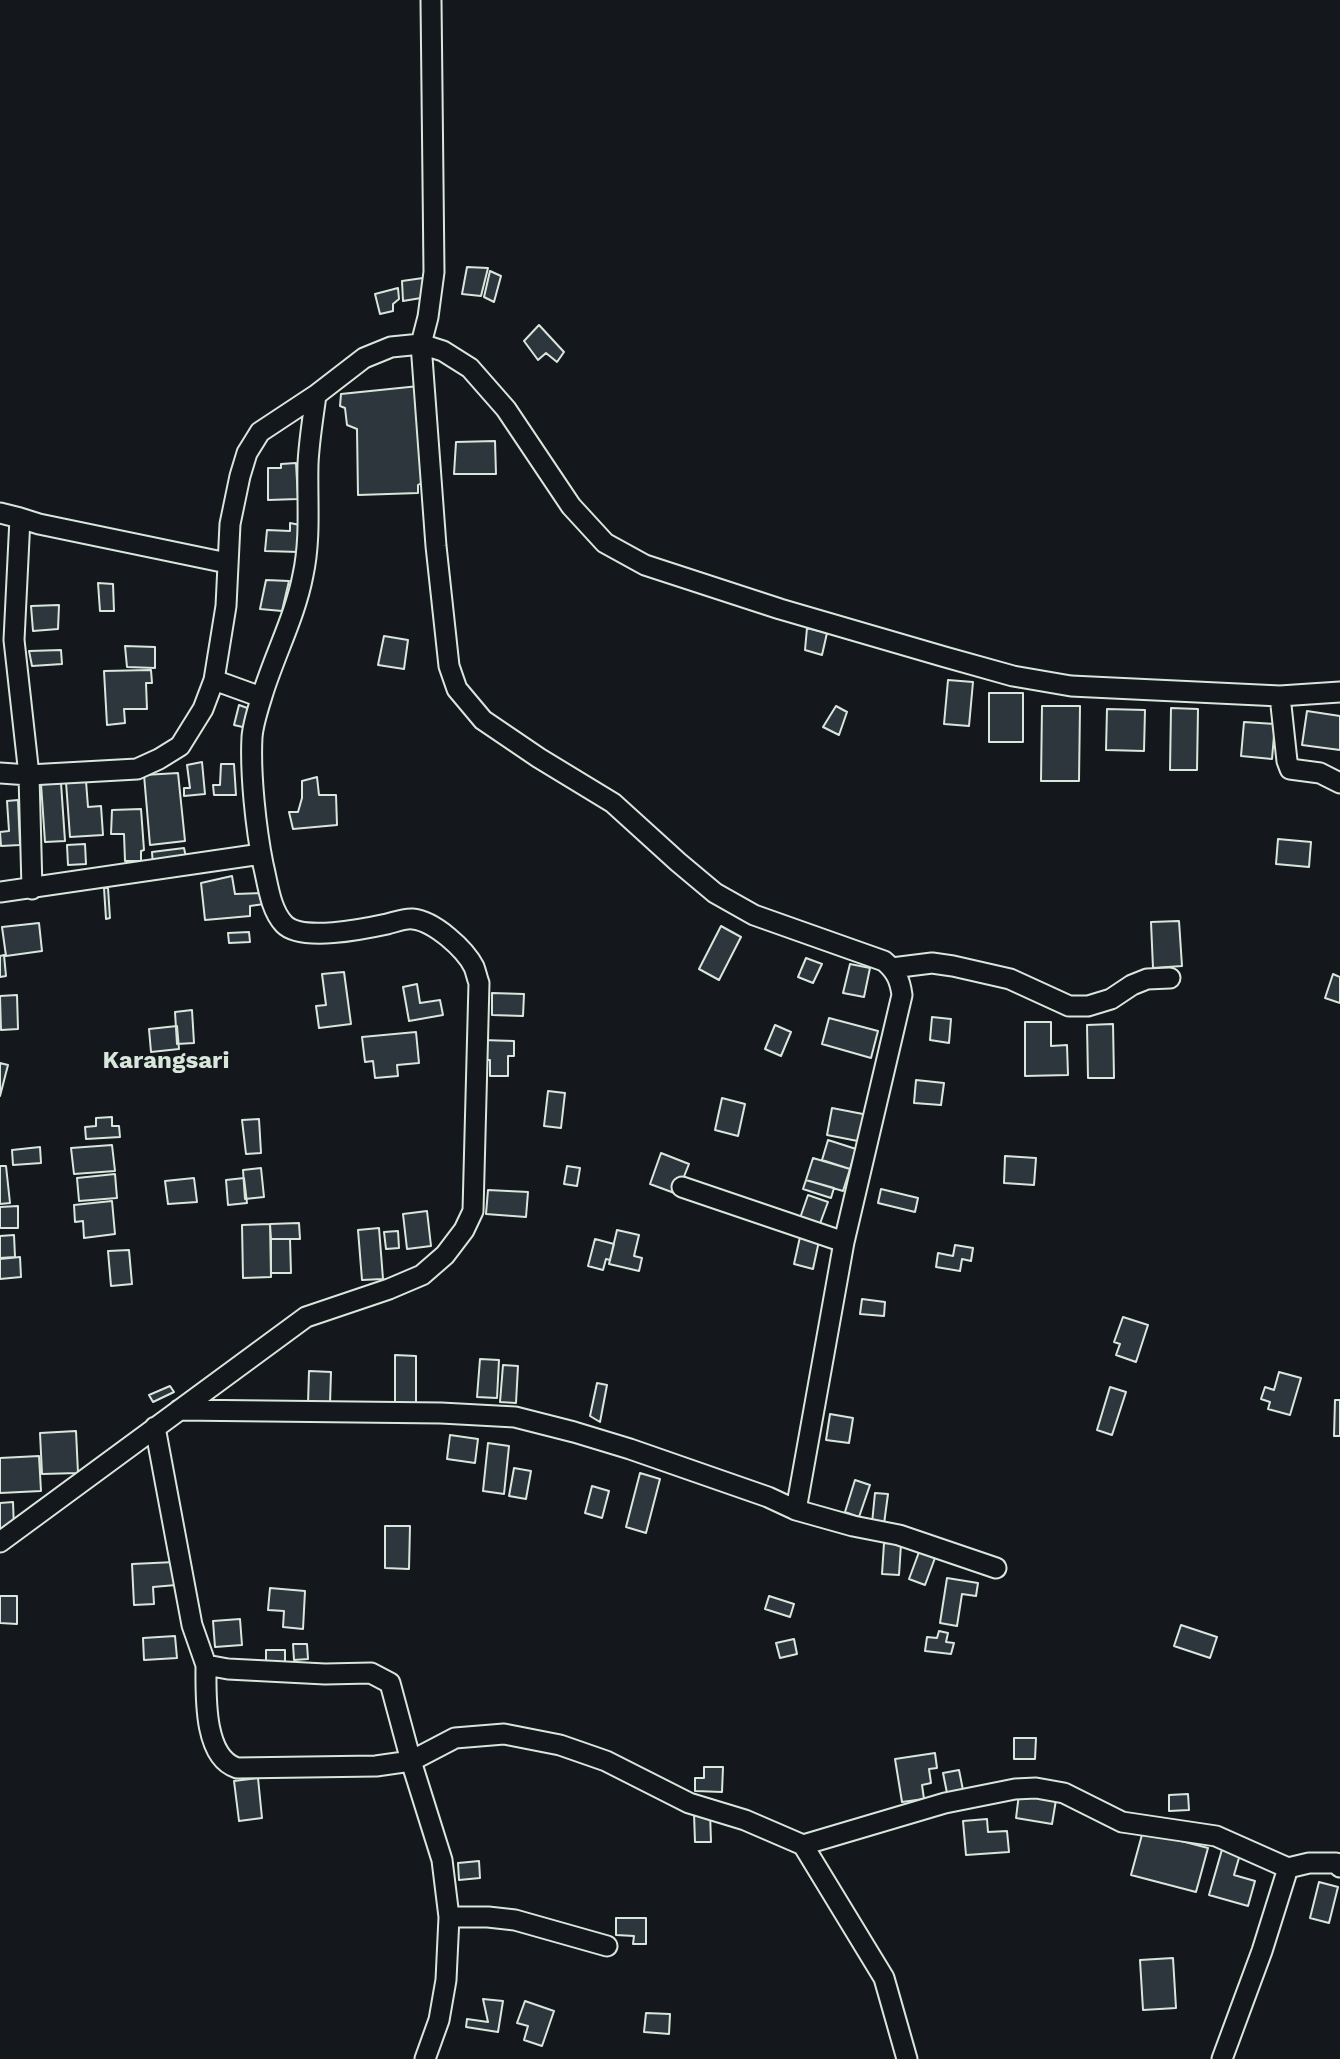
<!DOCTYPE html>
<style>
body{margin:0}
canvas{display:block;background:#14181c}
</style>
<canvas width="1340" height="2059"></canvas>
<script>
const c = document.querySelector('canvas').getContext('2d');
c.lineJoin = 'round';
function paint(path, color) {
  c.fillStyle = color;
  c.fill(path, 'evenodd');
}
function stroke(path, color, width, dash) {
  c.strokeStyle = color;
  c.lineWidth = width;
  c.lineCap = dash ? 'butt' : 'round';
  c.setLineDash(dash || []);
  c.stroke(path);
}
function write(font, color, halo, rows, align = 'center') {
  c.font = font + ' "Work Sans",sans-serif';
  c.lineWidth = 5;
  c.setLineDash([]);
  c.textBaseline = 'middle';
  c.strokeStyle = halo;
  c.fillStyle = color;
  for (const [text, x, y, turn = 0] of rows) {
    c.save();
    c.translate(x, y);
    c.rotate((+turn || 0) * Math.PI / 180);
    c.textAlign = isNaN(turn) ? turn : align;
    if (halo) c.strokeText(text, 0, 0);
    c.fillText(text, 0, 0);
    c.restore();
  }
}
const building = new Path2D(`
 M467,267L488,268L481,296L462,294Z
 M490,271L501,276L494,302L484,297Z
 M430,277L427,297L403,301L402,281Z
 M398,288L399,299L393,304V311L380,314L375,294Z
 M539,325L564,352L557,362L546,353L538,360L524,341Z
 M419,386L427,480L418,485V493L358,495L357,429L347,425L345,408L340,406L341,394Z
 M495,441L496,474H454L456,442Z
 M296,463L298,499L268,500V468H281V464Z
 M290,523L300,525L299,552L265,551L267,530L290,531Z
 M266,580L289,581L282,611L260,609Z
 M98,583L113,584L114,611H100Z
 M59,605L58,629L33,631L31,606Z
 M807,628L827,633L822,655L805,650Z
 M384,636L408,640L404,669L378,665Z
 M125,646L155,647V668L127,667Z
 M61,650L62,664L32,666L29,651Z
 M151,670L152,683H146L147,709H124L125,723L107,725L104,671Z
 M948,680L973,682L969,726L944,724Z
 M989,693H1023V742H989Z
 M239,705L253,710L251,729L234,725Z
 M836,706L847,712L839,735L823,727Z
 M1042,706H1080L1079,781H1041Z
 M1171,708L1198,709L1197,770H1170Z
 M1107,709L1145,710L1144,751L1106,750Z
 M1307,711L1340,716V750L1302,745Z
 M1244,722L1275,724L1272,759L1241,756Z
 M202,762L205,794L184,796V788H190L187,765Z
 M221,764H234L236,795H214L213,785H220Z
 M178,773L185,841L150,845L144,775Z
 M317,777L319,795H336L337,825L293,829L289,812H298L302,798V781Z
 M86,781L88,807L101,806L103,835L70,837L66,782Z
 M61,783L65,841L45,842L41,784Z
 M18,800L20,845L1,846L0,832L9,831L7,801Z
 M141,809L144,850L141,851V861H125L124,834H111L112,810Z
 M1278,839L1311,842L1309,867L1276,864Z
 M85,844L86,864L68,865L67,845Z
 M184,848L187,862L153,866L152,852Z
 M232,876L235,894L263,893L264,904L250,906V916L205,920L201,883Z
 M104,888H108L110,918L106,919Z
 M1179,921L1182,966L1153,968L1151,922Z
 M39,923L42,951L6,956L2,927Z
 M721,926L741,937L719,980L699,969Z
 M249,932L250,942L229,943L228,933Z
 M4,955L6,976L0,977V956Z
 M806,958L822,964L813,983L798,977Z
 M850,964L870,968L864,997L843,993Z
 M344,972L351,1024L319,1028L316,1006L326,1005L322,974Z
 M1333,974L1340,977V1003L1325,998Z
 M417,984L420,1003L440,1000L443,1015L409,1021L403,987Z
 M492,993L524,994L523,1016L492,1015Z
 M17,995L18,1029L1,1030L0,996Z
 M192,1010L194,1043L177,1044L175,1012Z
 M932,1017L951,1019L949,1043L930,1040Z
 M829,1018L878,1031L871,1058L822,1044Z
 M1025,1022H1051V1046L1067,1045L1068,1075L1025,1076Z
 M1113,1024L1114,1078H1088L1087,1025Z
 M775,1025L791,1032L781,1056L765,1049Z
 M177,1026L179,1049L151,1052L149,1029Z
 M416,1032L419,1063L397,1065L398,1076L375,1078L373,1061L365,1062L362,1037Z
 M482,1040L514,1041V1056H508V1076H490V1060H482Z
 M0,1063L8,1065L0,1096Z
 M916,1080L944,1083L941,1105L914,1103Z
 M548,1091L565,1093L561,1128L544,1126Z
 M722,1098L745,1104L738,1136L715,1130Z
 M832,1108L868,1115L863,1142L827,1135Z
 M112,1117V1126H119L120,1137L86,1139L85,1127L96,1126V1118Z
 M259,1119L261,1153L246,1154L242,1120Z
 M828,1140L856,1149L850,1169L822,1160Z
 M112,1145L115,1171L74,1174L71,1148Z
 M40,1147L41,1163L13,1165L12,1150Z
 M661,1153L689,1164L677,1194L650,1184Z
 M1005,1156L1036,1158L1034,1185L1004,1183Z
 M813,1158L850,1169L843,1191L806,1180Z
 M0,1166H6L10,1203L0,1204Z
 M567,1166L580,1168L577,1186L564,1184Z
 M261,1168L264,1197L245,1199L243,1170Z
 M115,1174L117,1198L79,1201L77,1178Z
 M194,1178L197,1202L168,1204L165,1181Z
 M244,1178L247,1203L228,1205L226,1180Z
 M806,1180L834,1188L831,1198L803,1189Z
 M881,1189L918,1198L915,1212L878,1203Z
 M488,1190L528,1192L526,1217L486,1214Z
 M808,1195L828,1202L818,1229L799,1221Z
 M112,1201L115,1234L84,1238L83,1221L75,1222L74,1205Z
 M18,1206V1228H0V1207Z
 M427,1211L431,1246L407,1249L403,1214Z
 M299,1223L300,1239H271L270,1224Z
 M270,1224L271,1277L243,1278L242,1225Z
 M379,1228L383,1279L362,1280L358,1230Z
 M617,1230L639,1235L634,1256L642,1258L639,1271L609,1264Z
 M398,1231L399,1248L386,1249L384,1232Z
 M14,1235L15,1257L0,1258V1236Z
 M800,1237L819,1241L813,1269L794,1264Z
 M271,1239H290L291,1273H271Z
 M595,1239L614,1244L610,1260L606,1259L603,1270L588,1266Z
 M955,1245L973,1248L971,1261L962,1259L960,1271L936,1267L938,1253L953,1256Z
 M129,1250L132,1284L111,1286L108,1251Z
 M20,1257L21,1277L0,1279V1259Z
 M862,1299L885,1302L884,1316L860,1314Z
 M1123,1317L1148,1325L1136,1362L1116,1355L1120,1344L1114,1342Z
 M395,1355L416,1356V1403H395Z
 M480,1359L499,1360L497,1398L477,1397Z
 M503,1365L518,1366L516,1403L500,1402Z
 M309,1371L331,1372L330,1404H308Z
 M1279,1372L1301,1378L1290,1415L1268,1409L1270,1402L1261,1399L1265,1387L1274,1390Z
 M597,1383L607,1385L600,1422L590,1416Z
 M170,1386L174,1392L153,1402L149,1395Z
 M1110,1387L1126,1392L1112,1435L1097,1430Z
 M1335,1400H1340V1436H1334Z
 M830,1414L853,1418L849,1443L826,1440Z
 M76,1431L78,1473L42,1474L40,1433Z
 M450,1435L478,1439L475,1463L447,1459Z
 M488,1443L509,1446L504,1494L483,1491Z
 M39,1456L41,1491L0,1493V1458Z
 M514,1468L531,1471L526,1499L509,1496Z
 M640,1473L660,1479L646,1533L626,1527Z
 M855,1480L870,1485L859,1517L845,1512Z
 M592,1486L609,1491L602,1518L585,1513Z
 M875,1493L888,1494L884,1524L872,1523Z
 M13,1502L14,1529L0,1530V1503Z
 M385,1526H410L409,1569L385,1568Z
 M884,1543L901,1544L899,1575L882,1574Z
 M919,1552L935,1558L925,1585L909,1579Z
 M175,1562L176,1585L153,1587L154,1604L134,1605L132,1564Z
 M947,1578L978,1583L976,1596L962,1594L957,1626L940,1623Z
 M270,1588L305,1591L303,1629L283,1627L284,1611L268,1610Z
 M0,1596H17V1624L0,1623Z
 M769,1596L794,1604L790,1617L765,1609Z
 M240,1619L242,1645L215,1647L213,1621Z
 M1181,1625L1217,1637L1210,1658L1174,1646Z
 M939,1631L948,1633L946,1642L954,1643L951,1654L925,1651L927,1637L937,1638Z
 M175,1636L177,1658L144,1660L143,1638Z
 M794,1639L797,1654L780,1658L776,1643Z
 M293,1644H307L308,1659L294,1660Z
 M266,1650H285V1666H266Z
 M1014,1738H1036L1035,1759H1014Z
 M935,1753L937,1768L929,1769L931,1783L922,1785L924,1799L902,1802L895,1759Z
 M704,1767H723L722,1792L695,1791V1778H704Z
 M959,1770L963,1790L947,1793L943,1773Z
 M258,1778L262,1818L239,1821L234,1781Z
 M1019,1794L1056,1800L1052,1824L1016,1818Z
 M1188,1794L1189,1810L1169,1811V1795Z
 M710,1812L711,1842H695L694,1813Z
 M987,1819L988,1832L1007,1831L1009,1852L966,1855L963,1821Z
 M1143,1831L1208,1848L1196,1892L1131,1875Z
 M1223,1846L1241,1851L1234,1875L1255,1881L1248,1906L1209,1895Z
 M479,1861L480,1878L459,1880L458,1863Z
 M1319,1882L1338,1887L1329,1923L1310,1918Z
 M616,1918H646V1944H633L634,1936L616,1935Z
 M1173,1958L1176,2008L1143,2010L1140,1960Z
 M483,1999L503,2001L498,2032L466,2027L467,2019L488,2022Z
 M525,2001L554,2011L542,2046L524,2040L528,2026L517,2023Z
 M646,2013L670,2014L669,2034L644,2032Z`);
paint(building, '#2c363c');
stroke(building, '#d8e6dc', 2);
const minor = new Path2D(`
 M431,0L434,272L428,317L421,344L443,351L470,368L506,409L571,506L605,543L645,565L780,609L945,657L1013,676L1071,686L1280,696L1340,692
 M0,513L20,518L14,640L29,775L32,889
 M20,518L39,524L227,563
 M214,680L261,697
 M1280,696L1287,761L1290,769L1320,773L1340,783
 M0,773L29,775L137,769L159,759L180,746L203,709L214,680L226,606L230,524L240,476L247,453L260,432L316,395L364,358L391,347L421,344L436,546L449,666L457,689L483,720L539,758L613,803L678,862L715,893L754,915L884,961C896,971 900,980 902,995L844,1242L796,1510L768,1497L630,1449L574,1432L515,1417L441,1413L179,1410
 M0,892L261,854
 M892,968L932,963L953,966L1010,979L1069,1006H1088L1111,999L1132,985L1147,979L1170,978
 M682,1187L844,1242
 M155,1427L192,1625L206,1665L228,1669L325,1674L371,1673L390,1683L411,1761L442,1860L449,1917L446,1980L439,2020L425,2059
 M796,1510L853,1526L899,1535L996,1568
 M0,1542L306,1317L389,1289L422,1275L445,1255L464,1230L473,1211L479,983C477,978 476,972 474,967C465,949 434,921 413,919C405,918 395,922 387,924C364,929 301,942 284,924C270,909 268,884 263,864C256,829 250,774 252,737C253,724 258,709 262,696C274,656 295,617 303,575C311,538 307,501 308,464C309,441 313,418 316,395
 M206,1665C206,1694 203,1757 237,1768L376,1766L411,1761L455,1738L504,1734L560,1745L606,1761L689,1803L745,1820L803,1845L945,1803L1015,1789L1036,1788L1064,1793L1122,1822L1216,1836L1288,1868L1309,1863H1336L1340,1867
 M803,1845L884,1978L907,2059
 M449,1917H488L515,1920L607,1946
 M1222,2059L1262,1951L1288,1868`);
stroke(minor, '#d8e6dc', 23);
stroke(minor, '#14181c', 19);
write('bold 24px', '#d8e6dc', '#14181c', [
 ["Karangsari",166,1061]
]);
</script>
